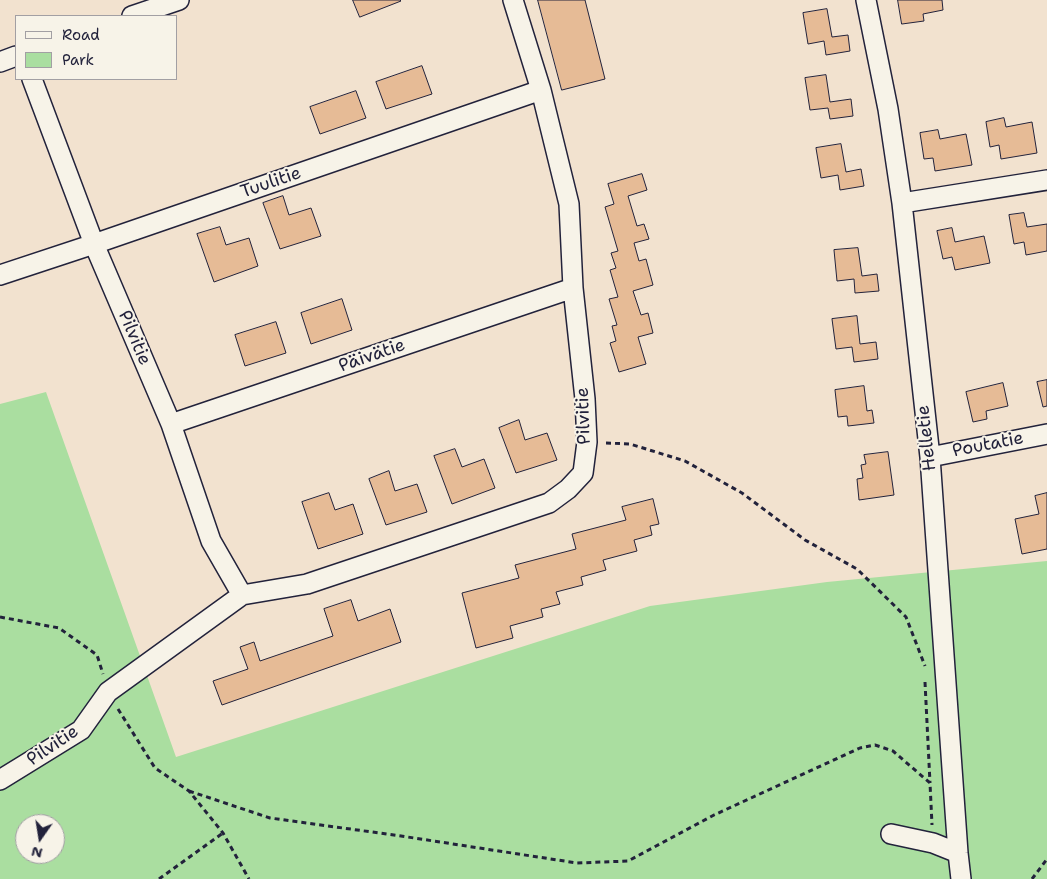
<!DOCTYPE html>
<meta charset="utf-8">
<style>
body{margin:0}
#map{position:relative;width:1047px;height:879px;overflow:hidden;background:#f2e2cf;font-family:"Shantell Sans",sans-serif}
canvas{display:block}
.legend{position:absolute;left:15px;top:15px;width:162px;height:65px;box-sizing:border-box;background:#f7f3e8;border:1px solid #a29fa3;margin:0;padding:6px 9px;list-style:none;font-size:15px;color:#22223b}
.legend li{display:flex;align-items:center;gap:10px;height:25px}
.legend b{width:25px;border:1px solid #a29fa3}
.north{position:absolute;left:15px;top:814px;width:50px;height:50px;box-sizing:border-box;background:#f7f3e8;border:1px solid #a29fa3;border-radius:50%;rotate:193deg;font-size:14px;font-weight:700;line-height:20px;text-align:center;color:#22223b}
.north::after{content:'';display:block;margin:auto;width:18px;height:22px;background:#22223b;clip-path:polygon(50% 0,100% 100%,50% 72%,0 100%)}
</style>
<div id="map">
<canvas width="1047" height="879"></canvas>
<ul class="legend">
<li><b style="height:6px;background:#f7f3e8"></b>Road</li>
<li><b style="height:14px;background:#aadea0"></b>Park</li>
</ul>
<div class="north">N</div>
</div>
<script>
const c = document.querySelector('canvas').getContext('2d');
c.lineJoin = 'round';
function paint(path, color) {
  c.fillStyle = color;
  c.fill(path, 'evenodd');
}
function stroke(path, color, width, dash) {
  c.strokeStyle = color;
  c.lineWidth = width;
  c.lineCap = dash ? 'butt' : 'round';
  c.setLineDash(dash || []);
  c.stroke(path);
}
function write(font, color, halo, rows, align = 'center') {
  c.font = font + ' "Shantell Sans",sans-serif';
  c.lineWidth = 4;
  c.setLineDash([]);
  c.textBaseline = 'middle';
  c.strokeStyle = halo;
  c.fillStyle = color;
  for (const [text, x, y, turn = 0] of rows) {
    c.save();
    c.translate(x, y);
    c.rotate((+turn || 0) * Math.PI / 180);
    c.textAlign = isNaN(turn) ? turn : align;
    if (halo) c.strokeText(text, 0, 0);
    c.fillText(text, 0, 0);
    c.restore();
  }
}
paint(new Path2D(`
 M46,392L176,757L650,606L827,582L1047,561V879H0V404ZM25,824H55V854H25Z`), '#aadea0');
const building = new Path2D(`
 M353,0H400L401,1L360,17Z
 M538,0H585L605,79L562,90Z
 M898,0H942L943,10L923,14L924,21L902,24Z
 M827,9L832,37L848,35L850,51L826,55L824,41L808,44L803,13Z
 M422,66L432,94L386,109L376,82Z
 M826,75L830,102L851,99L853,116L830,119L828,108L810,110L805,78Z
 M356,91L366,118L320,134L310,107Z
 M1004,118L1006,127L1032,122L1037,153L1001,159L999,145L990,147L986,122Z
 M938,130L940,139L966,134L972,165L935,171L933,158L924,159L920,133Z
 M841,144L846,172L861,169L864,186L840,190L838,175L821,178L816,148Z
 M642,174L647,190L628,196L637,226L644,224L649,239L634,243L639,261L646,259L653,285L633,291L641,315L648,313L653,333L638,337L646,364L619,372L610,343L616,341L612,326L617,325L609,299L618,297L610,270L616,268L611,253L618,251L605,207L614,204L608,184Z
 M283,196L289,215L311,208L321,236L280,249L263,203Z
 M1024,213L1027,227L1047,224V251L1026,255L1024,242L1014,244L1009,215Z
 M220,227L226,245L249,238L258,266L214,282L197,234Z
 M952,228L955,242L984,236L990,263L955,270L952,257L943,259L937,231Z
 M858,248L862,276L877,274L879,291L855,293L854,279L837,281L834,250Z
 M342,299L352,330L311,344L301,313Z
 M857,316L860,344L876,342L878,359L854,362L852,347L836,349L832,319Z
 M276,322L286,353L245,366L235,335Z
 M1047,380V406L1043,407L1037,382Z
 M1003,383L1008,406L986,411L987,419L973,422L966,392Z
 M864,386L867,411L872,410L874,423L848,426L847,416L838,417L835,390Z
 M519,420L525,440L547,433L557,460L516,473L499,428Z
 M455,449L462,467L484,459L495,488L452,504L434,456Z
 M888,452L894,495L859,500L857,479L863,478L861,465L866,464L864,455Z
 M389,471L395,491L417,484L427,512L386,525L369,479Z
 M329,493L335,510L353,504L363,534L318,549L302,502Z
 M1047,493V549L1022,554L1015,519L1039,514L1035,496Z
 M653,499L659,524L650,526L652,535L634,540L637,551L603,560L606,570L581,577L583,585L556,592L560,604L541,609L543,617L510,626L513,638L476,648L462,593L519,578L515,565L576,549L572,534L626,520L622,507Z
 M351,600L358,621L390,609L401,642L222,705L213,681L248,669L240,647L254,642L260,661L333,636L324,609Z`);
paint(building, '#e6bb96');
stroke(building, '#22223b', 1);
const minor = new Path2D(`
 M866,0L888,109L902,203L930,457L958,853L961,879
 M132,16L179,0
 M0,62L16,56
 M32,79L94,244L171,424L211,541L242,595L307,584L549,503L568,489L583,473L587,442L585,399L573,288L569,204L541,90L513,0
 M902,203L1047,180
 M0,275L94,244L541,90
 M171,424L573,288
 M930,457L1047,434
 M0,780L81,730L108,692L242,595
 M891,834L933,843L958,853`);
stroke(minor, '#22223b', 22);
stroke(new Path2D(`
 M606,443L630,444L685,461L742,493L805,540L857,569L906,617L925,666
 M0,617L59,628L97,655L103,674
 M925,682L930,783
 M118,709L155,768L189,791L223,833L249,879
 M189,791L270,818L401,836L577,863L628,861L714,815L860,748L875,745L893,751L930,783L932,825
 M159,879L223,833
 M1032,879L1047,859`), '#22223b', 3, [5, 4]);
stroke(minor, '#f7f3e8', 19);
write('18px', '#22223b', '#f7f3e8', [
 ["Tuulitie",271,183,-19],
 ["Pilvitie",134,338,67],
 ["Päivätie",372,356,-19],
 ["Pilvitie",584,416,-92],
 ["Helletie",927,438,-96],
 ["Poutatie",988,445,-11],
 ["Pilvitie",53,746,-34]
]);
</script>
